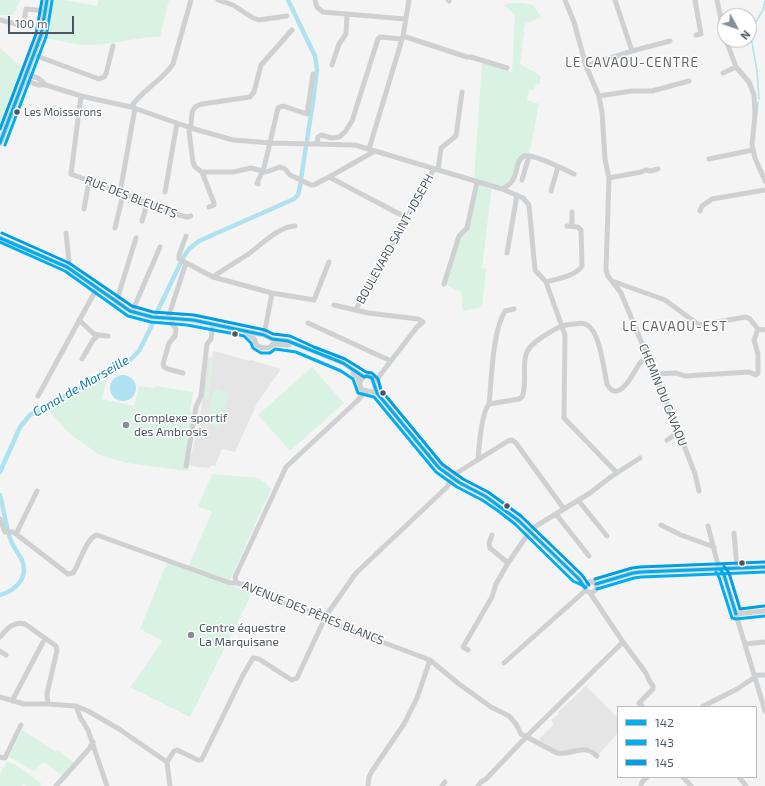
<!DOCTYPE html>
<meta charset="utf-8">
<style>
body{margin:0}
#map{position:relative;width:765px;height:786px;overflow:hidden;background:#f4f4f4;font-family:"Exo 2",sans-serif}
canvas{display:block}
.legend{position:absolute;left:617px;top:706px;width:140px;height:72px;box-sizing:border-box;background:#fff;border:1px solid #b7bbc0;margin:0;padding:5px 7px;list-style:none;font-size:12px;color:#4a5661}
.legend li{display:flex;align-items:center;gap:8px;height:20px}
.legend b{width:20px;border:1px solid #b7bbc0}
.north{position:absolute;left:717px;top:8px;width:40px;height:40px;box-sizing:border-box;background:#fff;border:1px solid #b7bbc0;border-radius:50%;rotate:130deg;font-size:11px;font-weight:700;line-height:16px;text-align:center;color:#4a5661}
.north::after{content:'';display:block;margin:auto;width:14px;height:18px;background:#868d94;clip-path:polygon(50% 0,100% 100%,50% 72%,0 100%)}
.scale{position:absolute;left:8px;top:16px;width:66px;height:18px;box-sizing:border-box;border:2px solid #4a5661;border-top:0;padding-left:5px;font-size:12px;line-height:14px;white-space:nowrap;color:#4a5661;-webkit-text-stroke:3px #fff;paint-order:stroke}
</style>
<div id="map">
<canvas width="765" height="786"></canvas>
<ul class="legend">
<li><b style="height:5px;background:#00adee"></b>142</li>
<li><b style="height:5px;background:#00adee"></b>143</li>
<li><b style="height:5px;background:#009fe3"></b>145</li>
</ul>
<div class="north">N</div>
<div class="scale">100 m</div>
</div>
<script>
const c = document.querySelector('canvas').getContext('2d');
c.lineJoin = 'round';
function paint(path, color) {
  c.fillStyle = color;
  c.fill(path, 'evenodd');
}
function stroke(path, color, width, dash) {
  c.strokeStyle = color;
  c.lineWidth = width;
  c.lineCap = dash ? 'butt' : 'round';
  c.setLineDash(dash || []);
  c.stroke(path);
}
function write(font, color, halo, rows, align = 'center') {
  c.font = font + ' "Exo 2",sans-serif';
  c.lineWidth = 3;
  c.setLineDash([]);
  c.textBaseline = 'middle';
  c.strokeStyle = halo;
  c.fillStyle = color;
  for (const [text, x, y, turn = 0] of rows) {
    c.save();
    c.translate(x, y);
    c.rotate((+turn || 0) * Math.PI / 180);
    c.textAlign = isNaN(turn) ? turn : align;
    if (halo) c.strokeText(text, 0, 0);
    c.fillText(text, 0, 0);
    c.restore();
  }
}
paint(new Path2D(`
 M214,351L250,361L251,360L281,369L257,403L235,452L222,449L215,466L212,465L209,468L197,467L189,465L201,411L208,357L212,358Z
 M586,686L618,718V733L598,755L593,751L592,748H585L559,753L540,742L539,739L554,724L551,720L559,714L558,712Z`), '#e6e5e6');
paint(new Path2D(`
 M0,0H20V1L16,8L17,9L12,15H0Z
 M51,0H63L97,6L99,0H169L160,37C137,37 115,44 93,45C77,46 60,40 44,38L48,27Z
 M512,3H523L533,5L541,17L525,24L520,64L541,76L539,85L536,84L534,90H529L527,100L539,104L529,156H524L514,179L502,189L492,186L482,268L486,269L482,307L463,311L461,292L444,284L459,236L463,233L477,182L474,180L482,63L512,72L515,15L504,5Z
 M0,48L25,70L0,132Z
 M210,360H213L208,400L205,399Z
 M312,367L344,403L290,451L258,415Z
 M107,378L102,399L134,406L139,386L155,388V386L193,392L190,412L193,413L187,454L192,455L188,471L127,463L100,455L71,435L49,411L82,391Z
 M215,388L229,393L219,427L205,422Z
 M212,474L258,478L265,483L271,489L229,582L188,567L212,512L198,506Z
 M167,562L252,593L190,717L130,687L163,641L140,629Z
 M22,730L56,752L58,750L74,763L63,776L44,762L34,771L9,757Z
 M7,761L19,767L42,784L40,786H26L23,784L22,786H0V774Z`), '#d9f2e3');
paint(new Path2D(`
 M110 388a13 13 0 1 1 26 0a13 13 0 1 1-26 0Z`), '#aee2f0');
stroke(new Path2D(`
 M759,99L757,71L751,37L754,25L763,10L765,1
 M757,113L758,102`), '#aee2f0', 1.5);
stroke(new Path2D(`
 M288,0L315,56L317,69L314,93
 M307,140L314,95
 M301,179L306,146
 M182,259L189,249L199,241L294,199L298,195L301,182
 M156,314L181,262
 M0,472L20,427L30,415L128,362L139,351L153,323
 M0,495C4,511 6,527 11,541C14,548 19,554 22,560C29,578 15,591 0,595`), '#aee2f0', 4.5);
stroke(new Path2D(`
 M218,0L233,5L253,18L259,20L287,16
 M315,0L317,7L323,12L405,19
 M448,0L449,1
 M565,0L574,22L586,66L599,96L602,112L605,159L609,178L606,270L608,276L621,293L680,435L695,474L699,491
 M615,0L632,51
 M695,0L701,34L696,35
 M717,0L725,38
 M0,20L20,25L24,21L26,9L46,11
 M292,30L261,65L254,92L250,97L202,104C186,108 195,120 189,131L193,162L195,167L202,172H233L251,168L266,172L280,167L285,169L290,175L311,185H314L329,177L375,151
 M403,36L467,57H471L507,68
 M726,40L736,67L749,82L754,95L755,115L752,145L755,158L765,181
 M34,55L99,79L104,77L106,74L113,46
 M332,65L339,44L346,34L347,14
 M586,66L632,51L670,41
 M723,73L736,67
 M26,75L38,78L46,85
 M23,83L30,82L38,85H46L81,96L131,107L191,128L233,140L271,143L355,145L502,189L523,198L529,205L535,270L546,282L565,335L564,418L617,473
 M81,96L71,174L179,215L187,217L191,216
 M599,96L632,91H652L689,81
 M131,107C142,90 162,81 173,64L191,0
 M317,143L318,137L321,135L332,138L339,137L345,132L352,121L378,39L380,37L402,39
 M369,149L403,36L409,0
 M709,159L753,150
 M438,170L441,148L456,136L462,92
 M202,172L214,203V205L209,207
 M329,177L407,218
 M609,178L641,172L646,170L650,171L658,169
 M522,180L529,156
 M258,184L257,183L264,168L278,108L280,107L283,106L307,114L313,74
 M502,189C522,180 512,163 524,156C535,154 563,169 574,174
 M551,191L558,167
 M165,192L177,123
 M120,193L135,108
 M84,209L89,181
 M700,211L702,206L712,199L765,190
 M142,221L147,204
 M572,226V212
 M115,228L123,194
 M66,233L69,262L67,267
 M186,236L179,255V259L213,277L272,293L314,300L329,262
 M0,238L67,267L130,311L152,317L193,320L264,335L272,339L288,341L343,363L364,377
 M507,253L517,195
 M213,277C224,269 236,262 247,255C260,246 279,226 295,226
 M546,282C557,279 576,276 582,266L581,230L578,227L567,226
 M615,282L665,300L699,325L746,317L750,319L758,329L765,330
 M444,284L459,236L467,228L477,182
 M116,303L136,238
 M334,305L368,313L418,319L423,322L417,327L374,383
 M356,309L434,169
 M132,312L160,247
 M168,318L186,263
 M172,318V324L176,329L175,336L169,343L163,364L164,367L168,369L183,373
 M79,320L94,334L99,335L93,340L82,359
 M308,323L391,361
 M247,333L255,340C255,347 264,349 270,347L273,344
 M99,335L108,336
 M264,335L272,293
 M273,344L289,345
 M353,373L358,378L361,389C366,392 372,391 377,393
 M655,374L676,373L685,376L749,372L756,375L758,373V354L754,340L758,329
 M360,382C362,376 367,375 372,378L377,393L435,463L460,483L485,496L518,520L579,579L585,588
 M38,396L97,288
 M489,404L519,399L522,397C528,383 521,365 527,352C531,343 544,336 552,331C560,326 567,324 575,324C579,323 584,323 587,325C600,331 604,371 607,384C619,406 634,371 640,363C642,360 645,359 648,357
 M667,440L679,432
 M478,460C479,447 481,413 489,404C492,378 492,333 505,311L514,309
 M186,466L196,407L201,396L207,344L211,339L213,325
 M578,500L607,536
 M556,514L589,556
 M0,519L5,532H13L16,534L68,574L73,573L75,570C80,561 87,537 97,535L230,583C243,581 254,591 266,597L323,616L329,622L430,660L459,684L491,707L509,716L516,724L521,734L557,753C572,756 583,742 597,756
 M661,525L681,535L714,547
 M708,526L718,565L724,575L765,711
 M734,533L737,568
 M16,534L37,491
 M492,535L489,543L490,548L508,563
 M585.5 587a5.5 5.5 0 1 1 11 0a5.5 5.5 0 1 1-11 0Z
 M236,582L235,577L286,467L357,401L366,391
 M596,584L633,573L641,572L765,567
 M590,593L623,642L646,673L649,680L653,686V689L639,703L643,707
 M736,614L765,611
 M323,616L328,613L356,573L447,487L455,474L508,441L512,440L516,443L564,509
 M0,637C7,629 13,621 25,624L56,646L57,650L47,694L48,704
 M745,644L765,642
 M468,650L463,647L492,597L496,584L508,563L530,531L533,528L590,493L612,476L640,458
 M0,651L6,655
 M504,663L586,590
 M0,697L24,704H48L76,706L88,711L119,729L167,762L170,786
 M12,701L43,642
 M76,706L80,717L88,730L107,786
 M702,707L737,689L758,675H765
 M0,757L5,758L21,725
 M167,762L174,751L177,750L198,760H201L203,757L243,675L253,658L259,659L290,679L292,680L297,678L323,622V616
 M683,777L691,786
 M739,777L746,786
 M56,786L89,749L93,742
 M368,786L369,777L372,771L404,724L417,698L430,660
 M442,786L445,782
 M478,786L481,782L486,779L527,736L623,642
 M641,786L642,782L647,777`), '#ced0d2', 5);
stroke(new Path2D(`
 M0,143L41,35L47,0`), '#caced1', 6);
stroke(new Path2D(`
 M0,143L41,35L47,0
 M0,238L67,267L130,311L152,317L193,320L264,335L272,339L288,341L343,363L364,377
 M364,377L367,376L372,378L377,393L439,468L460,483L485,496L518,520L579,579L585,588
 M720,569L724,575L736,614
 M596,584L633,573L641,572L765,567`), '#00adee', 3);
stroke(new Path2D(`
 M5,145L46,37L52,1
 M0,242L65,271L128,316L151,322L187,325L235,334L244,336L251,343L253,348L261,353H270L275,349L296,352L341,371L353,379L358,393L374,397L436,472L457,487L482,500L497,510L515,524L573,581L586,587
 M716,572L719,577L732,618L736,619L765,616
 M597,589L634,578L641,577L765,572`), '#00adee', 3);
stroke(new Path2D(`
 M0,129L36,34L42,0
 M2,233L69,263L132,306L153,312L194,315L265,330L273,334L290,336L314,347L345,359L366,372L372,373L378,379L381,390L442,464L463,479L488,492L521,516L582,575L589,585
 M724,566L729,573L740,609L764,606
 M595,579L632,568L640,567L765,562`), '#009fe3', 3);
for (const [x, y, r, color] of [
 [17,112,3.5,"#4a5661"],
 [235,334,3.5,"#4a5661"],
 [383,393,3.5,"#4a5661"],
 [126,425,4,"#868d94"],
 [507,506,3.5,"#4a5661"],
 [742,563,3.5,"#4a5661"],
 [191,635,4,"#868d94"]
]) {
  const dot = new Path2D();
  dot.arc(x, y, r, 0, 2 * Math.PI);
  c.fillStyle = color;
  c.fill(dot);
  stroke(dot, '#fff', 1.5);
}
write('11px', '#4a5661', '#fff', [
 ["Les Moisserons",24,112]
], 'left');
write('12px', '#4a5661', '#fff', [
 ["RUE DES BLEUETS",131,197,21],
 ["BOULEVARD SAINT-JOSEPH",395,239,-61],
 ["CHEMIN DU CAVAOU",663,395,68],
 ["AVENUE DES PÈRES BLANCS",313,613,22]
]);
write('12px', '#4a5661', '#fff', [
 ["Complexe sportif",134,418],
 ["des Ambrosis",134,432],
 ["Centre équestre",199,628],
 ["La Marquisane",199,642]
], 'left');
c.letterSpacing = '1px';
write('13px', '#5f6368', '#fff', [
 ["LE CAVAOU-CENTRE",632,63],
 ["LE CAVAOU-EST",675,327]
]);
c.letterSpacing = '0px';
write('italic 13px', '#0c7c9b', '#fff', [
 ["Canal de Marseille",81,386,-30]
]);
</script>
